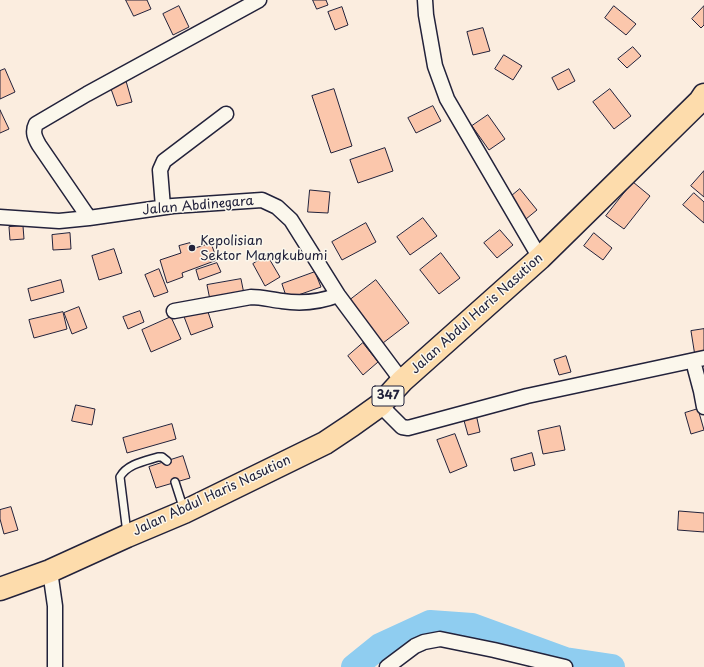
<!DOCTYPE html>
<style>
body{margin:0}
canvas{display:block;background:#fbeddf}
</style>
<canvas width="704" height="667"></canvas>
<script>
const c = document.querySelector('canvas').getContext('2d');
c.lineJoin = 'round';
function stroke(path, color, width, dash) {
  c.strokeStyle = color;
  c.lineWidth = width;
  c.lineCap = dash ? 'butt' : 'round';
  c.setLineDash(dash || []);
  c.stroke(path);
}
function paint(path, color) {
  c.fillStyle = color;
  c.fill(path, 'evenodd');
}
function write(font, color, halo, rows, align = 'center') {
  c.font = font + ' "Playpen Sans",sans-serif';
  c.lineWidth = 3;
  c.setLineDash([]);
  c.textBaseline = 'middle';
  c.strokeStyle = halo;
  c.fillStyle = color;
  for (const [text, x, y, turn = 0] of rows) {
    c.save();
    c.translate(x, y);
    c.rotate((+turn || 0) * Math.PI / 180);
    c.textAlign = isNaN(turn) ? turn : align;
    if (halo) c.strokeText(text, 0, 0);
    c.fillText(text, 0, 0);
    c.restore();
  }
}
stroke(new Path2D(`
 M354,667L380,646L430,623L472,626L565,660L612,667`), '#8fcdf0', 26);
const building = new Path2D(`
 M126,0H147L151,9L134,16Z
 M313,0H326L328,5L317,9Z
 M179,6L189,27L173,35L163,14Z
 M614,6L636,24L626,35L605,18Z
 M704,6V25L701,28L692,19Z
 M342,7L348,25L335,30L328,12Z
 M483,28L490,51L473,55L467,32Z
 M633,47L641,56L627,68L618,59Z
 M504,55L522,66L513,80L495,69Z
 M5,69L15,92L0,99V71Z
 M569,69L575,81L558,90L552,78Z
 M126,81L132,102L117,106L110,86Z
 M334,89L352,146L331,153L312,96Z
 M610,89L631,116L614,129L593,102Z
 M433,106L441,121L416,133L408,118Z
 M0,110L9,129L0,133Z
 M488,115L505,139L489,150L472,126Z
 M385,148L393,171L358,183L350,160Z
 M704,171V197L691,186Z
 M633,182L650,196L624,229L606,216Z
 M520,189L537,210L526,219L508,199Z
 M310,190L330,192L328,213L308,212Z
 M694,193L704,202V223L683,205Z
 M423,218L437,236L410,255L397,237Z
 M366,223L376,242L342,260L332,242Z
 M23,226L24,239L10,240L9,227Z
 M500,230L513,245L497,258L484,243Z
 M70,233L71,249L53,250L52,235Z
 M594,233L612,248L603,260L584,246Z
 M190,243L192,249L211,243L217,260L182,273L183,277L167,283L160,260L181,253L179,246Z
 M114,249L122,273L99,280L92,256Z
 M441,253L460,278L439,294L420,270Z
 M267,255L280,277L265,286L253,264Z
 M217,263L221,272L199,280L196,270Z
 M159,269L168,292L154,297L145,275Z
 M315,272L321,287L287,299L282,284Z
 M241,279L244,294L210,300L207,285Z
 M61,280L64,292L31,301L28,289Z
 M376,280L409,323L383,343L350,300Z
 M206,306L213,327L191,335L183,314Z
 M79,307L87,328L72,334L64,313Z
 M140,311L144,322L128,329L123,317Z
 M63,312L67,329L34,338L29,320Z
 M171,317L181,339L151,352L142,330Z
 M704,329V354L695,356L691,331Z
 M363,343L378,362L363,375L348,356Z
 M566,356L571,372L559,375L554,360Z
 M76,405L95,409L92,425L72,421Z
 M698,409L704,430L691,434L685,413Z
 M476,414L480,432L468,435L463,417Z
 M172,424L176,439L127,453L123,438Z
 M560,426L565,450L543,454L538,431Z
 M455,434L467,466L450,473L437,440Z
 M532,453L535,465L514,471L511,459Z
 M183,456L190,478L156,488L149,467Z
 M11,507L18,530L4,534L0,519V510Z
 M679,511L704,513V532L678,530Z`);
paint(building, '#fbc7ac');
stroke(building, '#22223b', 1);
const lane = new Path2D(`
 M175,482L184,510
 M127,533L120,477C127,464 145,461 158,457H162L167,461`);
const street = new Path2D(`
 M425,0L426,15L435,66L447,99L540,258
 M163,207L160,170L164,161L226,114
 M0,217L59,221L89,218L173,206L262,200L277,207L291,220L338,295L402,381
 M89,218L39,145C35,138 32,132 36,124L87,94L259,0
 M174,311L251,297C262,297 272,300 282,301C301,304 320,302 338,295
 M693,361L701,391L704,407
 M380,405L402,427L408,428L527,396L704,358
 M50,571L55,606V667
 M387,667L415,646L424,642L440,639L494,650L565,667`);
const primary = new Path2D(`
 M0,589L50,571L127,536L184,512L325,443L352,425L380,405L402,381L540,258L700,101L704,95`);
stroke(lane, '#22223b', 10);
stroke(street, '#22223b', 17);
stroke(primary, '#22223b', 25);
stroke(lane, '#fbf7ec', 7);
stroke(street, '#fbf7ec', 14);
stroke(primary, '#fddcac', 22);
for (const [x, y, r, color] of [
 [192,248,4,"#22223b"]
]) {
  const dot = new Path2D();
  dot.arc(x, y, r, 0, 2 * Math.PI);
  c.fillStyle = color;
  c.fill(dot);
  stroke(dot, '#fbf7ec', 1.5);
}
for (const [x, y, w] of [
 [388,396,32]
]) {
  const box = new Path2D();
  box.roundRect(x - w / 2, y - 10, w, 20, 3);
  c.fillStyle = '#fbf7ec';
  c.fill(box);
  stroke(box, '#22223b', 1);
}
write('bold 12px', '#22223b', null, [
 ["347",388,396]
]);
write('13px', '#22223b', '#fbf7ec', [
 ["Jalan Abdinegara",198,206,-5],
 ["Jalan Abdul Haris Nasution",477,314,-42],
 ["Jalan Abdul Haris Nasution",212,496,-25]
]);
write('13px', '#22223b', '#fbf7ec', [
 ["Kepolisian",200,241],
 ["Sektor Mangkubumi",200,256]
], 'left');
</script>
